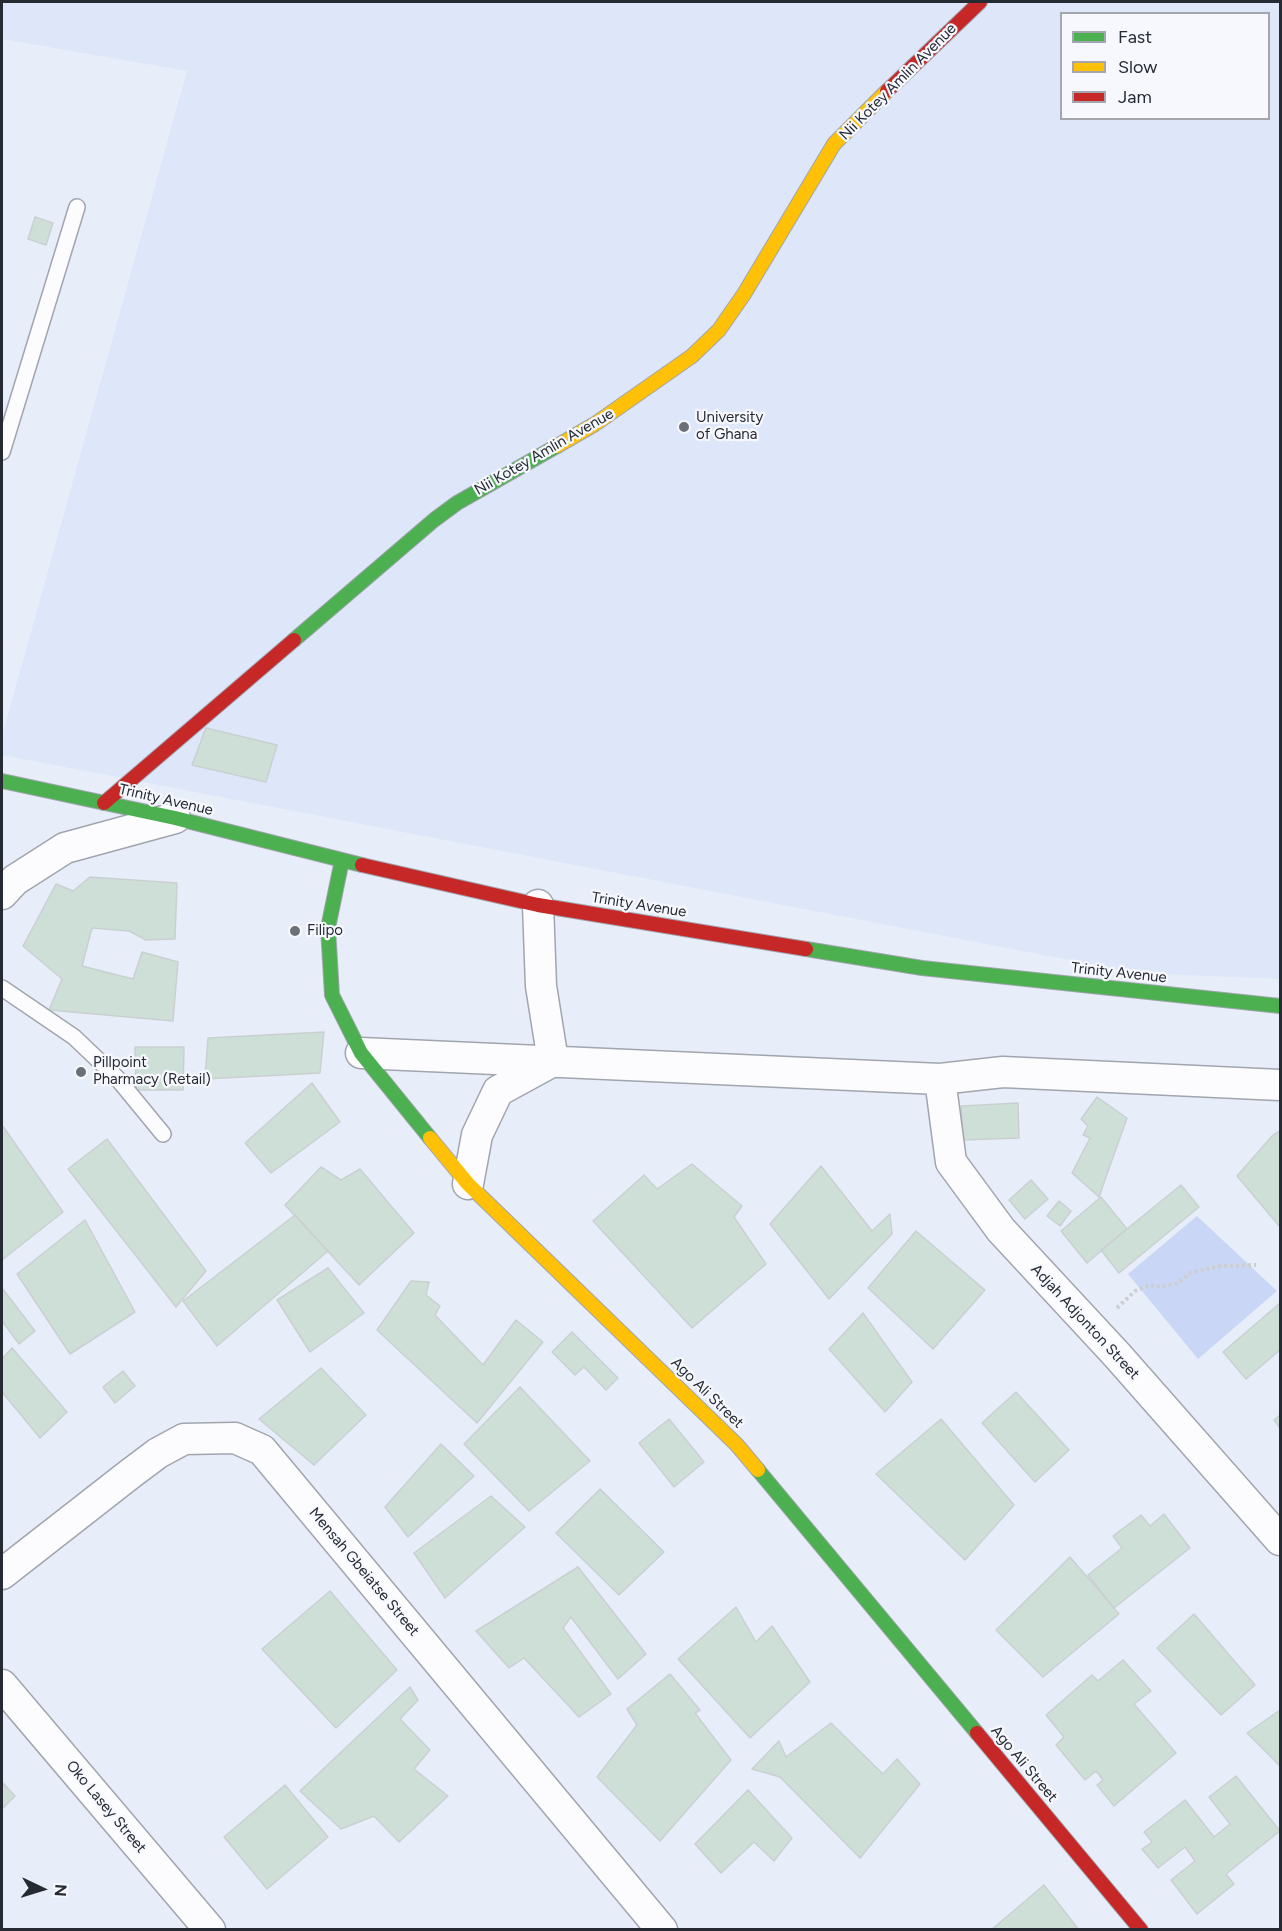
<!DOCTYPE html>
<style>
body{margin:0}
#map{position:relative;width:1282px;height:1931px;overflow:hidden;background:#e8eef9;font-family:Figtree,sans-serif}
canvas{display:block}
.frame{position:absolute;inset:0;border:3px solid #262a33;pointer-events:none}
.legend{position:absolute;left:1060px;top:12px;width:210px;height:108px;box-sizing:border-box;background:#f6f8fd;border:2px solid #a3a6ac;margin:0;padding:8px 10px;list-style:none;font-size:18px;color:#262a33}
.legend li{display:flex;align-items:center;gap:12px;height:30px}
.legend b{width:30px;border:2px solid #a3a6ac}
.north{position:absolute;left:12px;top:1859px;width:60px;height:60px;-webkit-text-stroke:4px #f6f8fd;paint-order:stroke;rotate:94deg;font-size:16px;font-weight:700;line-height:24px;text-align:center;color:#262a33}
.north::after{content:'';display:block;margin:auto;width:21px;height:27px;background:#262a33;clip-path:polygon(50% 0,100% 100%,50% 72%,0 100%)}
</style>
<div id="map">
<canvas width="1282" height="1931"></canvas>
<div class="frame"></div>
<ul class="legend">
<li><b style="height:8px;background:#4caf50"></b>Fast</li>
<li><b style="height:8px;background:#ffc107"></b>Slow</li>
<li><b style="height:8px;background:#c62828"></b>Jam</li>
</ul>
<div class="north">N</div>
</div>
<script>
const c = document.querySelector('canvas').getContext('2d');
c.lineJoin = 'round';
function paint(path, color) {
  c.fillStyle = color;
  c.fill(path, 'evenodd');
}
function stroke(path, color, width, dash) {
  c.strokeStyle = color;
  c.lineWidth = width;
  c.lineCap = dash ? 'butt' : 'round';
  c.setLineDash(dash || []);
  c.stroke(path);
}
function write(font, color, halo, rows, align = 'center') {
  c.font = font + ' Figtree,sans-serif';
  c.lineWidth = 4.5;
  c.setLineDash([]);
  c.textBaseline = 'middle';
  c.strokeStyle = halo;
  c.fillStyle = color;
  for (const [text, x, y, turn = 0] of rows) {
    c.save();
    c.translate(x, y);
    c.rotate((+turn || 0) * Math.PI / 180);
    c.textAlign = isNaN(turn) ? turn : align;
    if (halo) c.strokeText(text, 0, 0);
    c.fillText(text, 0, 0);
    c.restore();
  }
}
paint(new Path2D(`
 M2,2H1280V979L1137,973L2,755V736L187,71L2,39ZM1062,14H1268V118H1062Z`), '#dee6fa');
paint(new Path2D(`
 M1197,1216L1277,1291L1198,1359L1128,1274Z`), '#cad6f5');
const building = new Path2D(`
 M35,217L53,223L46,245L28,239Z
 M206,728L277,745L266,782L192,765Z
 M90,877L177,883L175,939L146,940L129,931L92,928L82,966L133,979L142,952L178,962L173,1021L49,1010L62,979L23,946L56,884L73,891Z
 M324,1032L320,1073L205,1079L208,1038Z
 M135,1047H184L183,1090H136Z
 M312,1083L340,1122L271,1173L245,1143Z
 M1097,1097L1127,1118L1099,1197L1072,1173L1090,1138L1083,1135L1088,1126L1081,1119Z
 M1018,1103L1019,1138L963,1140L961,1106Z
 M2,1125L63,1212L2,1260Z
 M1280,1131V1227L1237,1176L1273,1135Z
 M107,1139L206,1271L176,1307L68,1169Z
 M692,1164L742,1206L734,1217L766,1264L692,1328L593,1221L644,1175L657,1189Z
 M821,1166L872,1231L890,1214L892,1234L829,1299L770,1224Z
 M321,1167L341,1180L360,1169L414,1233L359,1285L285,1205Z
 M1031,1180L1048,1199L1025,1219L1009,1200Z
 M1181,1185L1199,1207L1119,1273L1101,1250Z
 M1101,1197L1127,1229L1087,1263L1061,1231Z
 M1059,1201L1071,1211L1060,1226L1047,1216Z
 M295,1215L328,1251L217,1346L183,1301Z
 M85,1220L135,1312L70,1354L17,1274Z
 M916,1231L985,1290L933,1349L868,1288Z
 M328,1268L364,1313L310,1352L277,1300Z
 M411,1281L429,1282L426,1295L440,1306L435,1315L483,1365L516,1320L543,1342L477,1423L377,1330Z
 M2,1288L35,1331L19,1344L2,1321Z
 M1280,1303V1350L1246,1379L1223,1352Z
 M863,1313L912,1382L885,1412L829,1349Z
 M572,1332L618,1378L606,1390L584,1367L575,1375L552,1352Z
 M12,1348L67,1412L40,1438L2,1392V1359Z
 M321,1368L366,1415L314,1465L259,1419Z
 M123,1371L135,1386L115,1403L103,1387Z
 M520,1387L590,1461L529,1511L464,1444Z
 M1016,1392L1069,1450L1035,1482L982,1423Z
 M1280,1415V1428L1274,1420Z
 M669,1419L704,1462L674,1487L639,1443Z
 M941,1419L1014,1505L965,1560L876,1474Z
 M441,1444L474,1476L408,1537L385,1507Z
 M600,1489L664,1552L619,1595L556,1533Z
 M491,1496L525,1527L445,1598L414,1553Z
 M1164,1514L1190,1548L1114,1608L1088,1575L1122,1548L1113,1536L1141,1515L1150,1526Z
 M1070,1557L1119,1614L1043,1677L996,1630Z
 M578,1567L646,1654L618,1679L571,1617L563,1628L611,1694L579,1717L524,1658L509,1668L476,1631Z
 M330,1591L397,1670L336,1728L262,1649Z
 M736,1607L756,1642L772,1626L810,1682L750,1738L678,1659Z
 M1194,1614L1255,1685L1221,1715L1157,1648Z
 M1123,1660L1151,1691L1134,1704L1176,1753L1114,1806L1097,1785L1103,1780L1096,1771L1085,1780L1056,1745L1064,1737L1046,1715L1092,1675L1098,1681Z
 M670,1674L700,1710L695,1713L731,1760L660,1841L597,1777L637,1725L627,1709Z
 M410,1687L418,1700L400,1719L430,1750L414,1769L448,1796L399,1842L374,1816L341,1829L300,1791Z
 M1280,1710V1766L1247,1733Z
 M831,1723L883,1774L897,1759L920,1784L860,1858L780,1777L752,1769L779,1741L786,1757Z
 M1236,1776L1280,1831L1226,1874L1234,1884L1197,1914L1171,1880L1195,1861L1185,1847L1158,1868L1142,1849L1152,1842L1144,1832L1185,1800L1214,1837L1230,1824L1209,1797Z
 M2,1782L15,1796L2,1809Z
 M285,1785L328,1837L267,1889L224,1837Z
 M748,1790L792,1838L774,1861L754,1842L721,1873L695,1844Z
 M1044,1885L1079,1930H991Z`);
paint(building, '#cedfd7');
stroke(building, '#cad0d1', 1.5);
const lane = new Path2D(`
 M2,452L77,207
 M2,988L74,1037L117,1078L163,1134`);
const street = new Path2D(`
 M2,894L15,880L65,848L175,818
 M361,1053L940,1079L1003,1072L1280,1085
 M940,1079L951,1162L1001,1230L1117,1355L1280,1540
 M468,1184L477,1135L498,1091L553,1061L541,986L538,905
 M2,1574L130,1474L158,1453L184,1439L235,1438L262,1450L662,1930
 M2,1685L210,1930`);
const fast = new Path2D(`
 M294,640L434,520L457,503L557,446
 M2,781L175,818L362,865
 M342,860L328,928L332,995L361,1053L430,1138
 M806,949L922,968L1280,1006
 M758,1470L977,1733`);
const slow = new Path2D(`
 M557,446L595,424L692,356L719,330L744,294L834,144L887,91
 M430,1138L468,1184L737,1445L758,1470`);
const jam = new Path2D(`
 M887,91L980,2
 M104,803L294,640
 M362,865L538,905L806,949
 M977,1733L1141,1930`);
stroke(lane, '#a0a5ae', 18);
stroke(street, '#a0a5ae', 33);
stroke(fast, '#a0a5ae', 16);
stroke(slow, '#a0a5ae', 16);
stroke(jam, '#a0a5ae', 16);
stroke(new Path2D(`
 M1117,1308L1135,1291L1150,1285L1162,1287L1178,1283L1190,1273L1221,1266L1256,1265`), '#cdced2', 4, [3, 3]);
stroke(lane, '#fcfcfe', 15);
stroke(street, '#fcfcfe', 30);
stroke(fast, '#4caf50', 14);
stroke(slow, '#ffc107', 14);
stroke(jam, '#c62828', 14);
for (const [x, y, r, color] of [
 [684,427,6,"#6a6f78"],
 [295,931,6,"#6a6f78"],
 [81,1072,6,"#6a6f78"]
]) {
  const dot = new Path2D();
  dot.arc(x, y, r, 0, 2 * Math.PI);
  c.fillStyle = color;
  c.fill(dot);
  stroke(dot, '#f6f8fd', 2);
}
write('15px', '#262a33', '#f6f8fd', [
 ["Nii Kotey Amlin Avenue",898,82,-45],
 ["Nii Kotey Amlin Avenue",544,452,-30],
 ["Trinity Avenue",166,800,13],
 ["Trinity Avenue",639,905,9],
 ["Trinity Avenue",1119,973,6],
 ["Adjah Adjonton Street",1085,1322,47],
 ["Ago Ali Street",707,1393,44],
 ["Mensah Gbeiatse Street",364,1572,50],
 ["Ago Ali Street",1024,1764,50],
 ["Oko Lasey Street",106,1807,50]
]);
write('15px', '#262a33', '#f6f8fd', [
 ["University",696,418],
 ["of Ghana",696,435],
 ["Filipo",307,931],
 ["Pillpoint",93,1063],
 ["Pharmacy (Retail)",93,1080]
], 'left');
</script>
